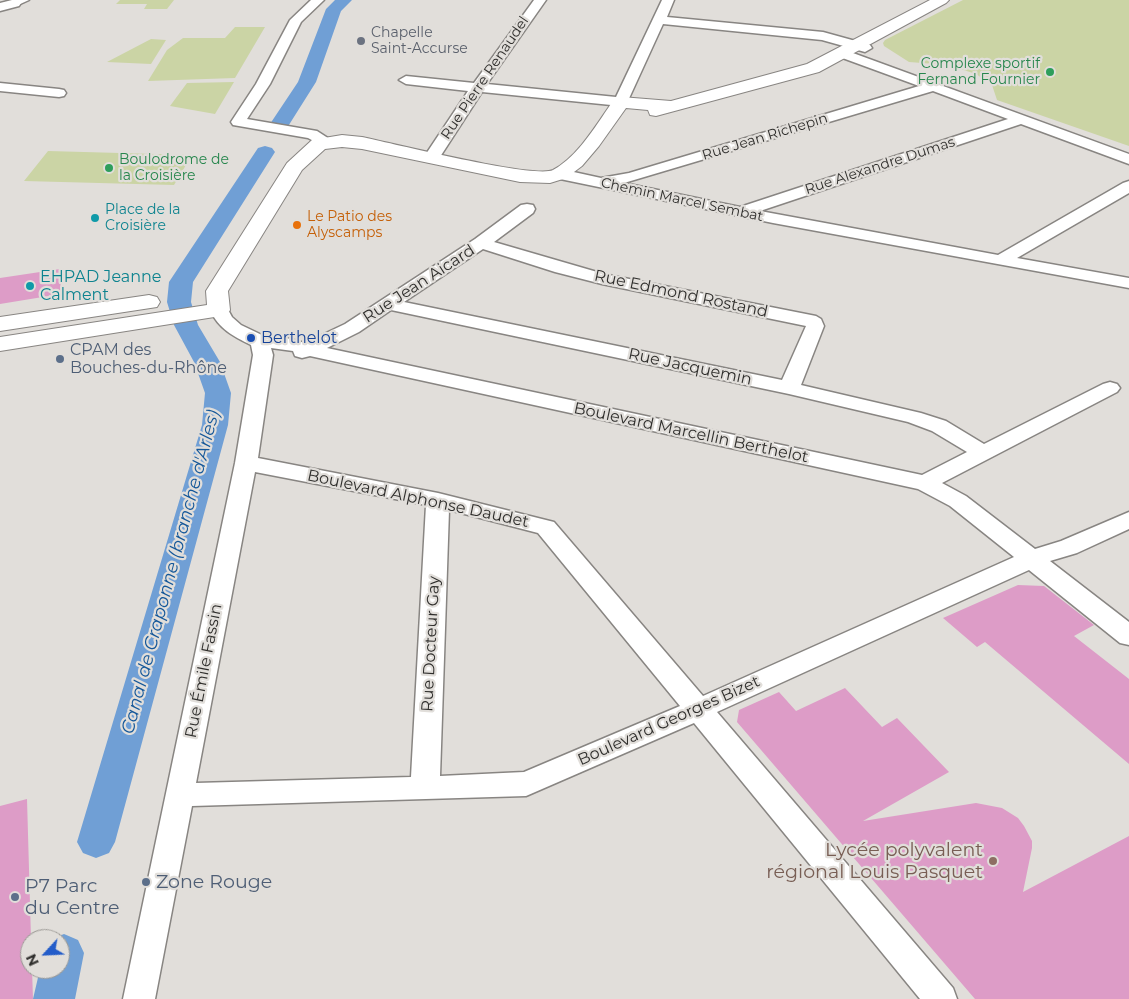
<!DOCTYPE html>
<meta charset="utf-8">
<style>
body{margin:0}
#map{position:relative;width:1129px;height:999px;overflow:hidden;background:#e1deda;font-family:Montserrat,sans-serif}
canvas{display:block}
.north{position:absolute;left:20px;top:929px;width:50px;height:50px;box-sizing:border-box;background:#e1deda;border:1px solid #9a9894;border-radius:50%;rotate:245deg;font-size:14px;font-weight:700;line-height:20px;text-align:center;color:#2f2e2c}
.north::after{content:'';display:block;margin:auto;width:18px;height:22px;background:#235cc9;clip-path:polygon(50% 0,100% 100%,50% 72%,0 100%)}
</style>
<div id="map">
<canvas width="1129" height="999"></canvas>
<div class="north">N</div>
</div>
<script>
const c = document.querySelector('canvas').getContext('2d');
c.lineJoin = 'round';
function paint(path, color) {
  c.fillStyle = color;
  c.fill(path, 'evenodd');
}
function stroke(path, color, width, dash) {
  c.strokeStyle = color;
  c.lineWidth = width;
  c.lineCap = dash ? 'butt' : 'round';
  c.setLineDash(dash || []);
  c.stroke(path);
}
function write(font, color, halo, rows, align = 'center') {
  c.font = font + ' Montserrat,sans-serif';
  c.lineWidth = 4.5;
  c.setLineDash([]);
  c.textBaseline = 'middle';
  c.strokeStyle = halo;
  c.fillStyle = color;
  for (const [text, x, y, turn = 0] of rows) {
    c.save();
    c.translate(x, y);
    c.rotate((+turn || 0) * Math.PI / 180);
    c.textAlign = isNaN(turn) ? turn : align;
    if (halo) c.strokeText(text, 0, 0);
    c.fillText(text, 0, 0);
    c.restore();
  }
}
paint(new Path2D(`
 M120,0H174L167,9H144L147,4H116Z
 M963,0H1129V146L997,100L992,85L976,74L948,65L909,62L884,46L883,43L885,40Z
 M235,27H265L235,78L148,81L167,50L183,38H225Z
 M151,39L166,40L151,64L107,62Z
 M234,82L215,114L170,106L187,83Z
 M48,151L192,155L174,185L24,181Z`), '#cbd4a5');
paint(new Path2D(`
 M335,0H352L341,11L316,82L287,128L280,130L273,128L270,124L298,82L326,9Z
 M265,146L272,148L275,152L193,282L191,302L198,325L220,362L231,393L228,425L115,842L109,853L96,858L83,853L77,842L202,425L205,393L194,362L174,325L167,302L169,282L258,148Z
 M64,934L78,940L84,953L75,999H33L40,969H60V939H52Z`), '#709fd5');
paint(new Path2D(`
 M60,269L61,294L0,304V278Z
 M1018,585L1044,586L1094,625L1074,636L1129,679V764L985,642L977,647L943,618Z
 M845,688L882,727L897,718L949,772L863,821L976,803L1002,808L1018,818L1024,826L1032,841V848L1023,892L1129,836V999H975L737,722L739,710L779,692L796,711Z
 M27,799L31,939L30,969H32L33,999H0V806Z`), '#dd9cc7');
const pedestrian = new Path2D(`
 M15,0H29L18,5H12V1Z`);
const minor = new Path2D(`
 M12,0H19L21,3L19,6L0,11V3Z
 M311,0H324L301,22L270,84L247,119L317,131L334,142L331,145H321L308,138L233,125L231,122L256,84L290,20Z
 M534,0H546L487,84L616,97L662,0H674L667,17L823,32L870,45L872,48L865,52L822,40L663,24L626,105L621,106L482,92L438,160H426L424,157L468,91L406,84L399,80L406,76L474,83Z
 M842,49L1129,154V164L1021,124L760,211L998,255L1123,183L1129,181V193L1017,258L1129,278V288L773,223L560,179L554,177L552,174L554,171L560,169L601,178L629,173L919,86L837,56L835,53ZM933,91L1008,119L740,207L624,183Z
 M0,83L59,89L64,90L66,93L64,96L59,97L0,91Z
 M527,204L533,205L535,209L533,213L494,242L604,274L816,316L821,319L824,326L801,385L921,413L946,421L984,444L1103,384L1110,382L1117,384L1120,388L1117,392L942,483L966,496L1035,549L1061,541L1129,512V529L1077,553L1050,561L1129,622V645L1120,643L1029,570L717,712L953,988L957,999H920L694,723L526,796L192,806L155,999H123L235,463L253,355L251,345C233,336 219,329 210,310L212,306L219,304L226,306L232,317L241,325L264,336L283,337L305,343L345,324L475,239L521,205ZM483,249L555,272L602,284L806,326L782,380L404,302ZM391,310L789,394L908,422L932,431L967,452L922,475L327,348L359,332ZM271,348L293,351L295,356L302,358L310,356L918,489L950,506L1014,557L703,696L554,522L438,493L258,458L273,355ZM255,472L426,505L411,777L196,783ZM449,510L538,533L680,706L524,772L440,776Z`);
const secondary = new Path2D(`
 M930,0H949L946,3L819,72L656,116L650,115L648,110L626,108L599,146L582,166L566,178L550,183L520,182L362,149L342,147L325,149L302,170L228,291L230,310L227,315L0,351V337L207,305L206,291L287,163L312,140L342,135L362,137C391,143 535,179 553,170C579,156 598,122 615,98L621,97L671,101L807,64Z
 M149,295L157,297L160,302L157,307L0,331V317Z`);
stroke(pedestrian, '#888582', 3);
stroke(minor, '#888582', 3);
stroke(secondary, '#888582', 2);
paint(pedestrian, '#fff');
paint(minor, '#fff');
paint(secondary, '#fff');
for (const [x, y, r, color] of [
 [361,41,5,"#6b7280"],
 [1050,72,5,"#2e9e5b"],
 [109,168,5,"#2e9e5b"],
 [95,218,5,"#0f9aa8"],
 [297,225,5,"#e8710a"],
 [30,286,5,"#0f9aa8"],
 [251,338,5,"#1a4fb4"],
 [60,359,5,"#5c6f8a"],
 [993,861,5,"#8d6e63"],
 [146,882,5,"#5c6f8a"],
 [15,897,5,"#5c6f8a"]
]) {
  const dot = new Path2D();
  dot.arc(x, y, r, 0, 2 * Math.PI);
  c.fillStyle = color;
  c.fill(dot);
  stroke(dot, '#e1deda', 2);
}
write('14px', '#5b616d', '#e1deda', [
 ["Chapelle",371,33],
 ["Saint-Accurse",371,49]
], 'left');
write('14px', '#27864d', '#e1deda', [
 ["Complexe sportif",1040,64],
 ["Fernand Fournier",1040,80],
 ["Boulodrome de",119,160,"left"],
 ["la Croisière",119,176,"left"]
], 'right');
write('14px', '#2f2e2c', '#e1deda', [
 ["Rue Pierre Renaudel",485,78,-56],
 ["Rue Jean Richepin",765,137,-17],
 ["Rue Alexandre Dumas",880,166,-18],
 ["Chemin Marcel Sembat",682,200,12]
]);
write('14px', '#0d838f', '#e1deda', [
 ["Place de la",105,210],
 ["Croisière",105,226]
], 'left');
write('14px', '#c56008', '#e1deda', [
 ["Le Patio des",307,217],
 ["Alyscamps",307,233]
], 'left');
write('16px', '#0d838f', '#e1deda', [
 ["EHPAD Jeanne",40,277],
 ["Calment",40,295]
], 'left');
write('16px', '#2f2e2c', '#e1deda', [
 ["Rue Jean Aicard",419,284,-33],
 ["Rue Edmond Rostand",681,294,12],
 ["Rue Jacquemin",690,367,12],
 ["Boulevard Marcellin Berthelot",691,433,12],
 ["Boulevard Alphonse Daudet",418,499,12],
 ["Rue Docteur Gay",431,644,-87],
 ["Rue Émile Fassin",204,671,-79],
 ["Boulevard Georges Bizet",669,721,-24]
]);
write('16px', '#164399', '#e1deda', [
 ["Berthelot",261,338]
], 'left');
write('16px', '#4e5e75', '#e1deda', [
 ["CPAM des",70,350],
 ["Bouches-du-Rhône",70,368]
], 'left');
write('italic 18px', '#145799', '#e1deda', [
 ["Canal de Craponne (branche d'Arles)",171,572,-75]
]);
write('19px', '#785e54', '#e1deda', [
 ["Lycée polyvalent",983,850],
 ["régional Louis Pasquet",983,872]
], 'right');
write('19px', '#4e5e75', '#e1deda', [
 ["Zone Rouge",156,882],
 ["P7 Parc",25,886],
 ["du Centre",25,908]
], 'left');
</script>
